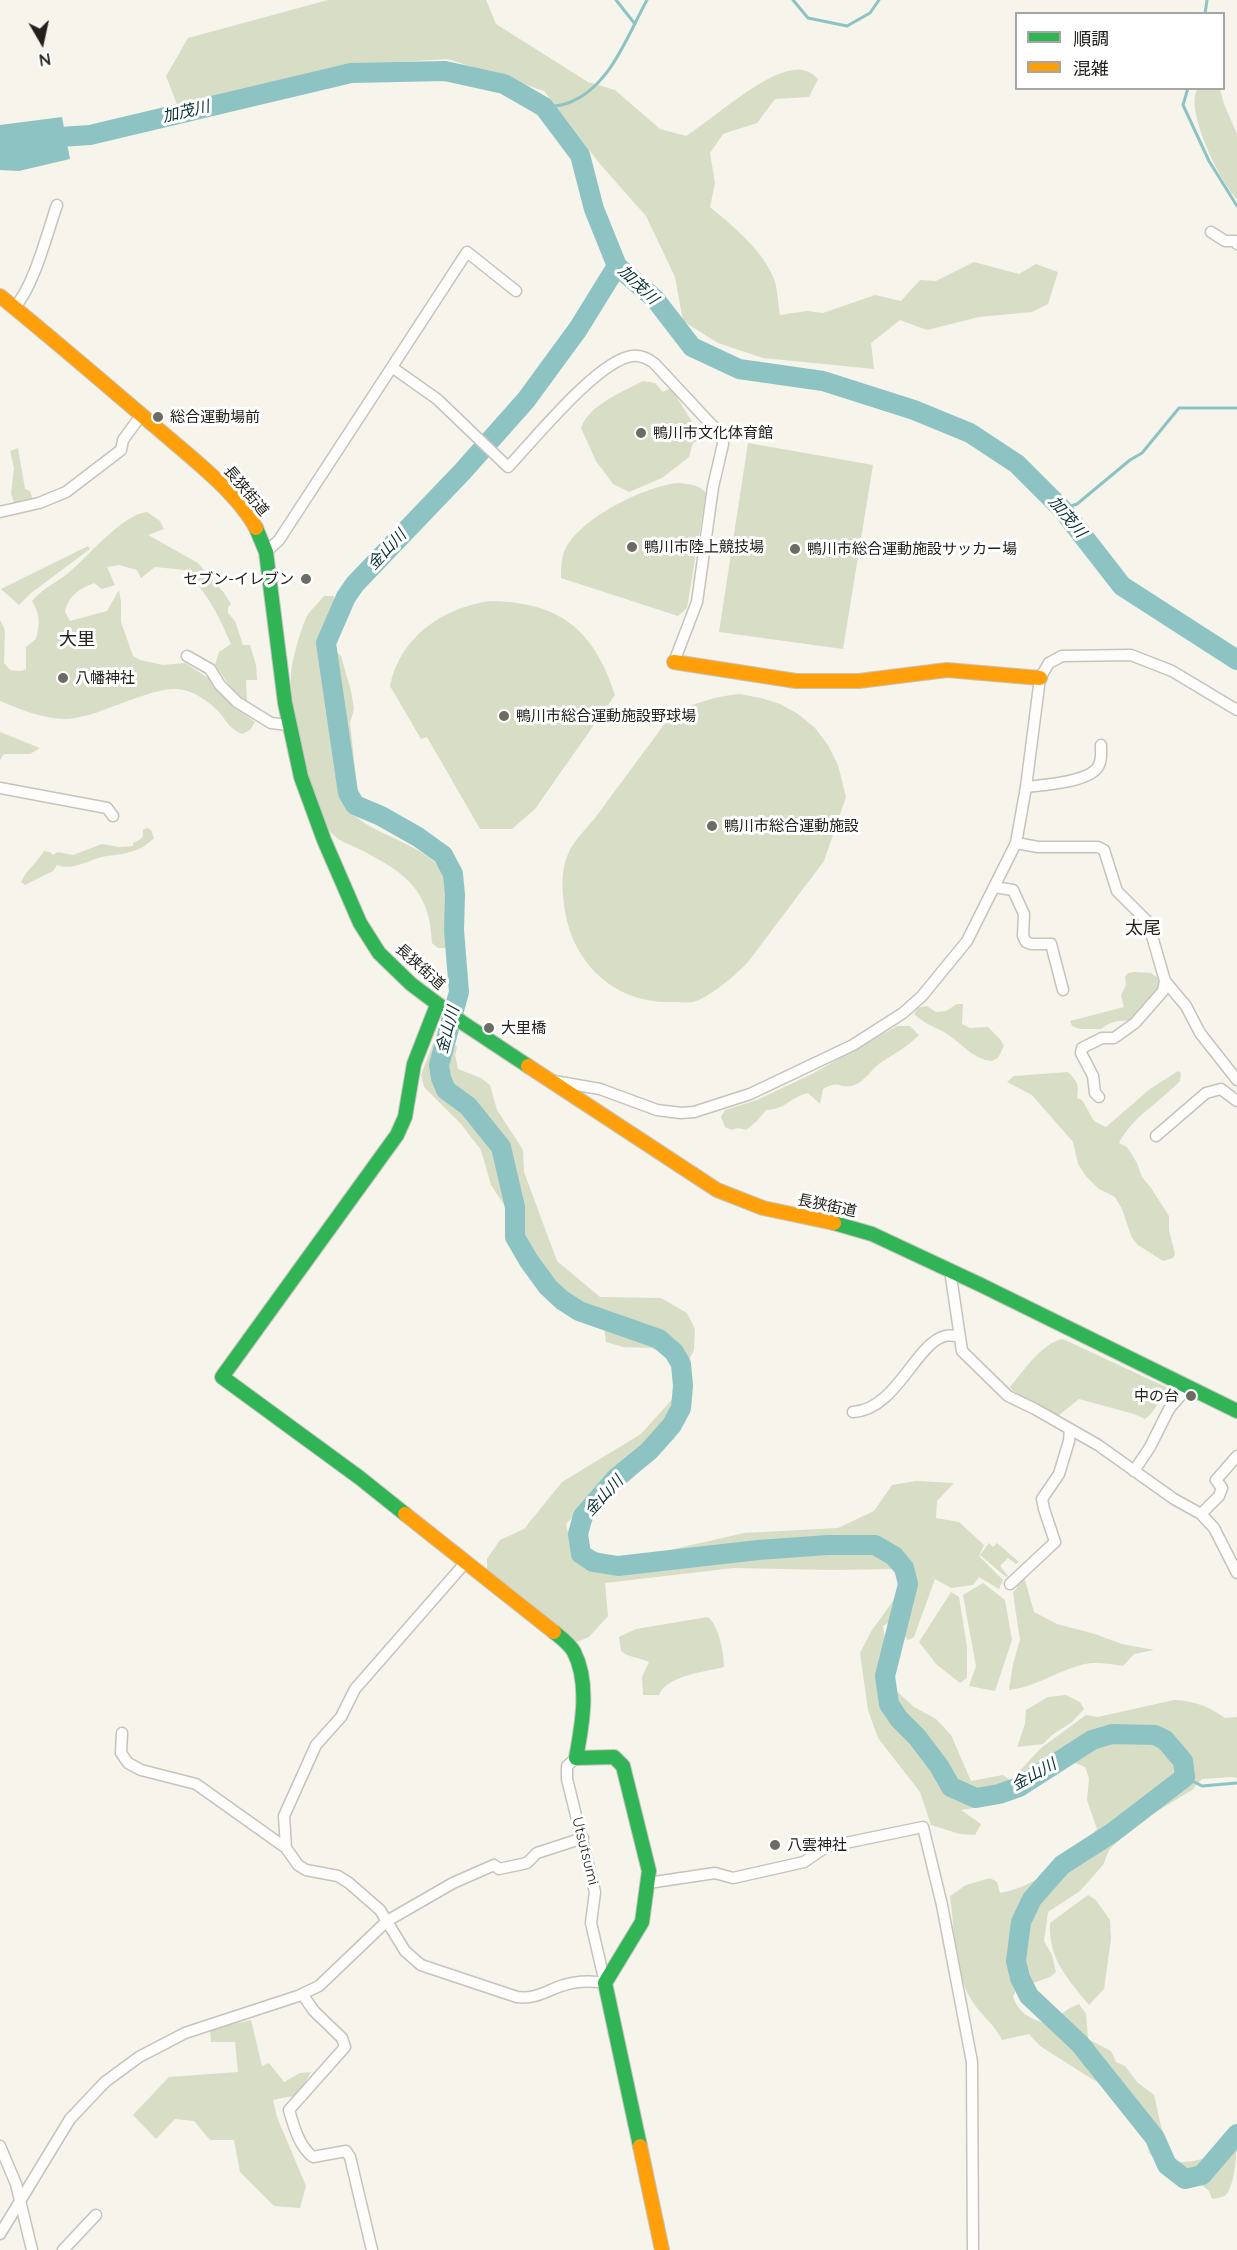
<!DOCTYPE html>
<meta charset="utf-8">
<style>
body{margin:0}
#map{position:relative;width:1237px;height:2250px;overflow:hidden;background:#f6f4eb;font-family:Quicksand,"Noto Sans JP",sans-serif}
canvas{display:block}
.legend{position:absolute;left:1015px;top:12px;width:210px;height:78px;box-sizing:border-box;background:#fff;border:2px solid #a7a6a4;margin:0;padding:8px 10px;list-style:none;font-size:18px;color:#22211b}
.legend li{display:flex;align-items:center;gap:12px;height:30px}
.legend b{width:30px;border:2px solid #a7a6a4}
.north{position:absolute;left:12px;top:12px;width:60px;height:60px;-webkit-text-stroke:4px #fff;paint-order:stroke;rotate:171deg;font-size:16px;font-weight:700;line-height:24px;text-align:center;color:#22211b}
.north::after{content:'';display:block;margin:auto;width:21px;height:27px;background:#22211b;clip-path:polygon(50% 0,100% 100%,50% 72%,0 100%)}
</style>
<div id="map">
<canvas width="1237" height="2250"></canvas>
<ul class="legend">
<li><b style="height:8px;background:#30b455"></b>順調</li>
<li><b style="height:8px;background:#ff9f0a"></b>混雑</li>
</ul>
<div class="north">N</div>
</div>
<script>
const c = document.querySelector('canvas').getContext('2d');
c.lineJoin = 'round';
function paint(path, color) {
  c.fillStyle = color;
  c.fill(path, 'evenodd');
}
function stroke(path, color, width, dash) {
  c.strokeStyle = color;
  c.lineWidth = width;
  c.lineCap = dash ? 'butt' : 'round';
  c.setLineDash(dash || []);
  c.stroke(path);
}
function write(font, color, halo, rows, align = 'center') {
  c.font = font + ' Quicksand,"Noto Sans JP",sans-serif';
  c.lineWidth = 6;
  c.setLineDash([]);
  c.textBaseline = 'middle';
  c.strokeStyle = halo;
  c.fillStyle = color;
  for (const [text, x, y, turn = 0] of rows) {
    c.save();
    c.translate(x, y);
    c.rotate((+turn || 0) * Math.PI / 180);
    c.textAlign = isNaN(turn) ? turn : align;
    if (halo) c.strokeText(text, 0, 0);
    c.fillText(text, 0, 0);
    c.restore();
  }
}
paint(new Path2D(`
 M328,0H486L496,24L588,82L615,90L660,129L686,136C714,118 762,74 793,70C802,68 812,72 818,79L809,97L775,99L757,123L723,134L710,153L715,183L710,207C733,226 766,253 775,282C778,293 778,305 780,315L807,311L823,313L875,295L901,301L920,280L936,281L974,262L1019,274L1036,264L1058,272L1048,304L1032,312L979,317L927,330L900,320L871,343L874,369L763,358L718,343L683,321L675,277L646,216L600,164L544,91L448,59L380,63L296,80L178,107L166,76L188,38Z
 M1198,89H1220L1224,104L1237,134V199C1221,184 1183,107 1198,89Z
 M643,381L655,383L663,392L671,388L702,438L693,443L689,457L662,478L629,492L613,484L596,461L581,428C589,405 622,392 643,381Z
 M748,443L873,465L843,649L719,632Z
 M18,448L25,489L30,491L33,501L15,505L11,494L14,468L10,451Z
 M677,483C688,484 698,484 706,493L687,608L678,616L561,578C561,570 561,563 563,555C573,521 643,487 677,483Z
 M147,512L160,521L164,529L148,535L198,563L224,593L231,604L228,607V613L235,621L243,645H250L256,665L257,680H246L247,702L239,699L215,665L219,652L231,644C217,612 209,596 185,570L155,567L141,578L137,570L119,565L107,567L115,585L102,589L94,583C79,589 69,595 65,612L70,621L107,611L119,590L121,602V622L133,656L140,660L163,665L185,663L216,683L238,710L255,722L250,730L242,734C230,729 227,722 219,712C209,702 197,693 184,690C155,682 97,720 63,719C42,718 19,709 0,701V620L5,630L4,663L10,670L21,671L26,669V647L36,639C40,624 40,614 32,601C45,587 52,585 66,575C87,558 121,515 147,512Z
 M88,546L90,549L31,593L19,605L1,589Z
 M324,596H334L336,605L327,627L334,649L341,656L351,691L354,709L350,723L358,794L345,808C351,813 357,818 363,822C390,840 438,850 448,883C454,902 445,923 449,943L445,948H438L432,943C430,891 406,873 363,851C351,844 337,842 329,830C312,804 289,706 291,675C291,664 302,622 309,613C313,608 319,602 324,596Z
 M490,601C559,602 594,629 615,695L535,809L512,829H480L427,737L421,739L390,686C400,637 442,608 490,601Z
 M739,694L761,698L780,704L798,714L815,728L828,745L838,765L846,797L824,861L748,962C737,974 709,998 693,1002C686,1003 677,1002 670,1002C612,1003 570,960 564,904C562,889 561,869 568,854C574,840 588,827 598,814C622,781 647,748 671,715C694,703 713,697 739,694Z
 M0,732L40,748L30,754H4L0,760Z
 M147,828L151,830L154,838C147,845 139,850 130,852C121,855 111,855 102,857C87,861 72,871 57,865L53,871L25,885L21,882C27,869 37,863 44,851L50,852L53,855L58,852L73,855L102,844L119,847L133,846V843C140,839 144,840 143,830Z
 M1134,972L1151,973L1162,981C1158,993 1154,992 1146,1001C1141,1007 1137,1014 1131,1021C1120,1019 1109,1022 1101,1029H1080L1072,1026L1070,1021L1124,1007L1121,995L1126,985L1125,977L1128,973Z
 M957,1004H963L962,1024L970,1028L988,1027L1000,1039L1004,1046L998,1058L992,1061C972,1059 963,1044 947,1034C936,1027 924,1024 914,1014L918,1008L927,1006L936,1012L946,1011Z
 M897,1026H910L919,1035C907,1047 894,1054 880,1063C871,1070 862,1085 850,1086C836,1088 841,1080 823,1089L820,1104L808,1093C790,1097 787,1109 766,1110L757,1121L746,1130L738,1128L731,1130L725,1127L721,1117L725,1110L757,1100L812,1074Z
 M440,1038L450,1041L457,1047L455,1055L458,1069L481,1078L490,1085L497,1110L523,1150L524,1172L557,1261L600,1297L661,1298L687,1313L695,1329L694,1350L687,1364L673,1361L666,1354L651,1348L623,1347L606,1342L604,1327C570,1310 537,1293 516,1258C512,1251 510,1240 508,1231L520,1222L524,1213L510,1214L491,1185L481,1150L461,1124L424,1087L421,1075L434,1041Z
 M1178,1071L1181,1073L1180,1081C1159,1103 1133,1116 1119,1143L1127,1147L1137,1163L1142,1177L1151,1188L1169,1216V1230L1175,1254L1173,1258L1163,1261L1138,1245L1132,1238L1122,1209L1115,1197L1099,1189L1086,1176L1078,1164L1073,1142L1032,1095L1007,1082L1014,1076L1068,1072C1078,1081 1079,1086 1077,1098L1082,1100L1094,1121L1106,1127L1150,1089Z
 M1063,1339L1170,1389C1160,1398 1156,1411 1145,1419L1134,1414L1079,1399L1058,1416L1013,1391L1010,1387C1024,1371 1041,1343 1063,1339Z
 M676,1395L685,1416L674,1439L622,1488L587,1502L566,1524L570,1542L622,1561L744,1533L838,1528L874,1511L892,1485L916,1481L954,1483L937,1501L936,1518L959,1522L984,1545L979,1556L1003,1580L999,1589L979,1577L973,1585L951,1588L935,1579L914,1637L908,1640L892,1620L883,1626L892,1687L914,1707L936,1719L951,1735L971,1781L1003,1775L1012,1782L1009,1794L986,1806L961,1810L981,1824L975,1835L960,1834L931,1825L920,1792L878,1738L868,1710L860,1653L872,1630L891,1604L903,1583L896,1569L832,1570L734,1568L605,1583L608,1616L589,1637L577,1642L519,1594L487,1570V1559L500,1540L524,1529L562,1482L641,1434Z
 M989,1543L993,1547L997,1543L1019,1562L1016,1564L1008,1558L1000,1566L1008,1576L1006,1577L980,1555Z
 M1024,1577L1034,1612L1057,1624L1095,1634L1122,1644L1154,1650L1134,1654L1123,1666C1110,1664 1094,1661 1081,1665C1055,1672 1036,1687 1009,1690L1013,1664L1020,1640L1013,1593Z
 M983,1583L1005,1600L1012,1640L995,1691L969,1686L976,1666L963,1595Z
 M951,1592L959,1597L967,1647V1678L960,1683L936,1664L919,1642Z
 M708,1617C719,1626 724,1653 724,1667C705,1672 667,1675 659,1695H643L642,1677L649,1662C639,1657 629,1658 621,1651L619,1637L636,1629Z
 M1066,1695L1080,1702L1084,1709L1072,1722L1052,1735L1043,1744L1017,1747L1025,1724L1026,1710L1048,1697Z
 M1174,1700C1195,1701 1208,1706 1225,1718L1237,1717V1778L1232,1777L1202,1779L1192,1790L1133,1826L1109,1850L1103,1865L1080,1891L1048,1912L1044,1941L1052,1955L1056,1972L1050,1977L1016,1989L1013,1997C1019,2014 1032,2020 1049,2024L1068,2009L1079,2004L1086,2014L1088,2039L1111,2051L1116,2062L1125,2066L1137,2082L1154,2095C1160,2119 1162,2141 1177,2162C1212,2162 1217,2152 1237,2125C1237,2145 1237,2181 1226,2195C1222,2198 1216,2198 1212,2199L1209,2191L1203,2186L1179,2182L1170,2175L1149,2153L1144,2132L1133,2122L1107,2086L1092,2079L1040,2046L1029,2034L1002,2040C994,2023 978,2013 969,1996C955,1969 954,1926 950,1896L966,1885L990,1878L997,1882L1000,1893C1037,1887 1072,1856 1097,1829L1087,1800L1089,1778L1085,1767L1073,1762L1041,1780L1017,1781L1013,1778L1041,1748L1086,1715L1098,1717Z
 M1088,1895L1096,1900L1110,1920L1111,1939L1104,1989L1089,2005C1068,1979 1048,1959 1050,1923Z
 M251,2020L262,2066L269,2063L284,2082L300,2073L311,2072L298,2095L273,2100L277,2117L306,2186L300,2208L274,2206L240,2172L234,2140H210L194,2121L175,2119L156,2139L133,2115L169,2077L238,2072L235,2042H211L210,2029Z`), '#d8ddc6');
paint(new Path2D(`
 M62,117L70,159L19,171L0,170V125Z`), '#8dc4c3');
stroke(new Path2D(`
 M616,0L635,24
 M793,0L808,18L847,26L870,13L879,0
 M1205,14L1207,0
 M1188,88L1183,105L1209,161L1237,206
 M544,107C552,106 561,106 568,103C610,88 627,36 647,0
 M1062,509L1077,504L1130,460L1142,453L1179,408H1237
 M1185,1777L1202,1786L1237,1783`), '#8dc4c3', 3);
stroke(new Path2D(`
 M0,141L90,135L351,73L445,71L504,84L544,107L580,155L594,209L617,266L655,299L692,347L739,369L823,381L914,410L970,433L1017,464L1062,509L1122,586L1237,660
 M617,266L578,329L526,400L463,471L355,584L346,597L326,643L348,793L355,805L381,816L418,837L443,855L453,874L455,895L454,930L459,992L439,1065L441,1078L446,1090L468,1106L501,1147L515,1207V1237L529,1261L548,1287L562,1300L579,1311L659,1339L674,1352L681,1364L683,1386L681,1408L672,1425L649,1451L616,1478L583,1516L578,1534L581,1554L593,1562L618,1566L758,1550L828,1545H875L894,1556L904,1568L908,1584L885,1676L889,1704L899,1719L917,1737L939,1766L951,1787L976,1798L999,1794L1019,1787L1092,1740L1112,1734L1155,1735L1165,1740L1183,1761L1185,1777L1112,1833L1062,1865L1032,1899L1021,1922L1016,1961L1020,1978L1029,1996L1080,2044L1155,2138L1167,2165L1185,2179L1202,2175L1237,2134`), '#8dc4c3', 20);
const street = new Path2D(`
 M1211,232L1225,241H1235L1237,244
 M14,308C34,287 47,233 57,205
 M393,368L437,399L508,467C534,440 597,361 632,356C641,355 647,358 654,363L722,436L723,444L713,487L697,602L674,662
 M0,512L39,503L66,492L121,450L123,440L142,414
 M266,552L279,540L467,252L516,291
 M187,656L210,669L220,685L237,702L271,723L289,725
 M1026,787C1044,785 1092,782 1099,765C1102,759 1101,751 1101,745
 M0,788L107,808L113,816
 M1016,843L1038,847H1098L1104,850L1117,891L1148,922L1165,981L1186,1006L1200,1033L1237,1080
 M994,887L1013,890L1024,914L1023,936L1026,942L1031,944H1051L1063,990
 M554,1081L600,1089L657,1110L681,1113L694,1112L750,1094L853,1045L903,1013L922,996L967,941L1016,843L1026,787L1040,678L1049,663L1062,656L1131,655L1172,671L1237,710
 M1099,1097L1095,1093L1093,1076L1081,1053L1082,1048L1102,1038H1114L1135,1023L1163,991L1165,981
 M1156,1136L1206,1093L1221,1089L1237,1101
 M950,1270L962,1351L1008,1396L1035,1409L1098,1445L1174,1499L1201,1514L1214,1528L1237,1573
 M853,1412C896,1410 916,1343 945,1336C949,1335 954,1336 959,1336
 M1134,1471L1150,1447L1169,1409L1187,1388
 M1201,1514L1219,1496L1222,1488L1216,1480L1237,1456
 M1010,1584L1055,1542L1044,1509L1042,1499L1059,1474L1069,1441L1070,1429
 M122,1733L121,1753L128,1763L141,1770L196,1784L286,1848L298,1865L306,1870L338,1876L349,1883L380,1910L405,1951L421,1965L517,1997C534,1999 543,1993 558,1987C574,1981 588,1980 605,1983L591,1923L595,1892L567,1779V1766L576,1758
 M286,1848L284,1816L316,1745L341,1717L355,1689L465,1563
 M648,1883L715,1873L733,1878L804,1862L826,1847L923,1827L942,1905L972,2062L973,2250
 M302,1994L314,2011L342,2038L345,2047L289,2110C294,2127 299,2146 313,2157L346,2151L350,2157L372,2250
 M0,2146L16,2184L32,2250
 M0,2234L70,2119L105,2082L139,2057L185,2033L298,1996L319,1986L387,1921L453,1883L494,1865L499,1869L527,1863L537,1853L583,1838
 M63,2250L96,2215`);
const fast = new Path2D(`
 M256,528L266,552L285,703L301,777L324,840L360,923L379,953L411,984L463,1023L528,1066
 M834,1223L872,1234L981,1285L1237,1411
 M405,1514L360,1478L222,1377L397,1135L405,1117L414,1064L437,1005
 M554,1632C560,1637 570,1644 574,1652C590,1683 582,1726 576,1758L614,1757L623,1766L649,1871L642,1922L605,1983L640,2146`);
const slow = new Path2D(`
 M0,296C53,339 105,384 157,428C188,455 237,492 256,528
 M674,662L796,681H859L947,670L1040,678
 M528,1066L717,1190L763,1208L834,1223
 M405,1514L554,1632
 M640,2146L662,2250`);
stroke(street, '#c5c4bc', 13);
stroke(fast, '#c5c4bc', 16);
stroke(slow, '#c5c4bc', 16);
stroke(street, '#fefdfc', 10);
stroke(fast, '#30b455', 14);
stroke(slow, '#ff9f0a', 14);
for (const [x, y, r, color] of [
 [158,417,6,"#6c6b64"],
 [641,433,6,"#6c6b64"],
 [632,547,6,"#6c6b64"],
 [795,549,6,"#6c6b64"],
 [306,579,6,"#6c6b64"],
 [63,678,6,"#6c6b64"],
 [504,716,6,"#6c6b64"],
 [712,826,6,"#6c6b64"],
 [489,1028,6,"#6c6b64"],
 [1191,1396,6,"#6c6b64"],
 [775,1845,6,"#6c6b64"]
]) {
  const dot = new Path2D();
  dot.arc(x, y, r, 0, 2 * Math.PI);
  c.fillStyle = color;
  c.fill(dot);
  stroke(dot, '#fff', 2);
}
write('15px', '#22211b', '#fff', [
 ["総合運動場前",170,417],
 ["鴨川市文化体育館",653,433],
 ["鴨川市陸上競技場",644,547],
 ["鴨川市総合運動施設サッカー場",807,549],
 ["セブン-イレブン",294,579,"right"],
 ["八幡神社",75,678],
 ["鴨川市総合運動施設野球場",516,716],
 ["鴨川市総合運動施設",724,826],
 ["大里橋",501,1028],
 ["中の台",1179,1396,"right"],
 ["八雲神社",787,1845]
], 'left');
write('15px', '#22211b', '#fff', [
 ["長狭街道",246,491,50],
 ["長狭街道",420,967,42],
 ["長狭街道",827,1206,12],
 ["Utsutsumi",585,1851,76]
]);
write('italic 16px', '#0b3234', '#fff', [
 ["加茂川",186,112,-13],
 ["加茂川",638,285,44],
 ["加茂川",1067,517,50],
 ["金山川",387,550,-47],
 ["金山川",448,1030,-75],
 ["金山川",604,1496,-47],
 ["金山川",1034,1775,-29]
]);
write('18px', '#22211b', '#fff', [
 ["大里",77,640],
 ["太尾",1143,929]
]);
</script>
